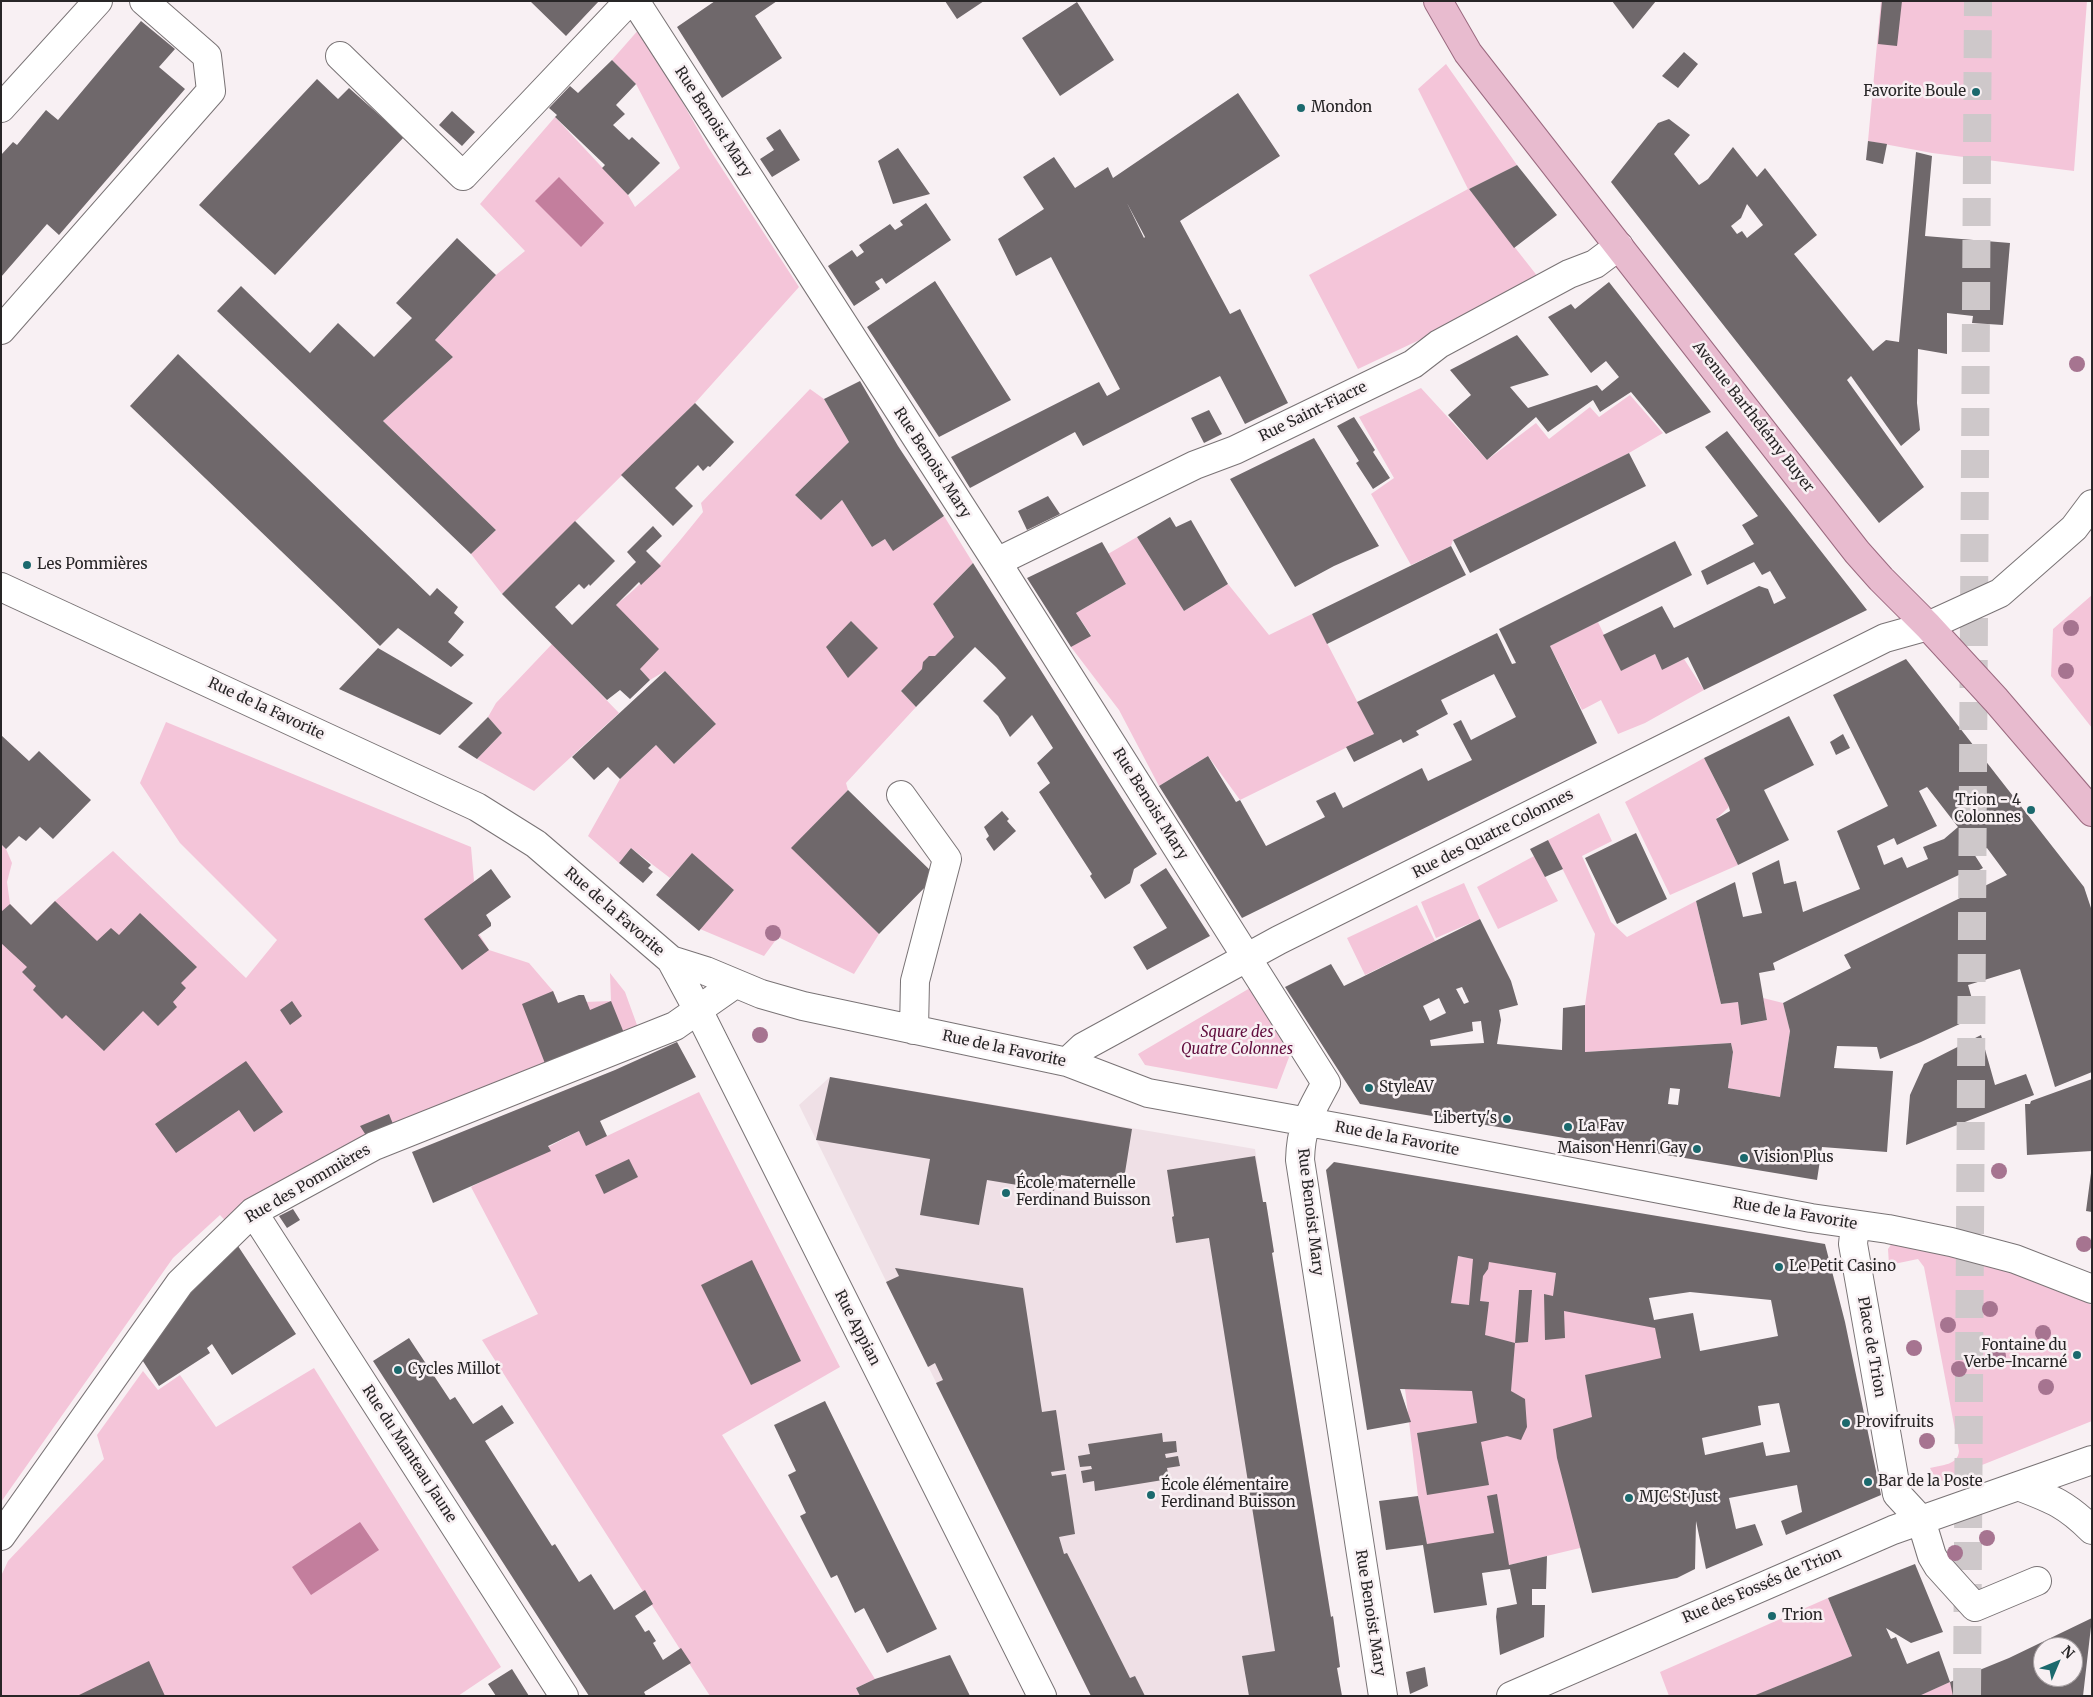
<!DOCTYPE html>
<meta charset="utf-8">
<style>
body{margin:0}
#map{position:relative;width:2093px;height:1697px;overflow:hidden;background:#f8f0f3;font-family:Merriweather,serif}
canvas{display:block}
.frame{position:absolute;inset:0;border:2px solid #282627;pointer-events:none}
.north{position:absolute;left:2033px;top:1637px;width:50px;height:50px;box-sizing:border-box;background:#f8f0f3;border:1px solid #a59fa1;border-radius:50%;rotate:45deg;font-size:14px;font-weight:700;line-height:20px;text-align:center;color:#282627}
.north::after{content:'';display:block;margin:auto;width:18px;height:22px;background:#1b696d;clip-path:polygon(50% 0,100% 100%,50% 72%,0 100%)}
</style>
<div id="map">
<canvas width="2093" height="1697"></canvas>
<div class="frame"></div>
<div class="north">N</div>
</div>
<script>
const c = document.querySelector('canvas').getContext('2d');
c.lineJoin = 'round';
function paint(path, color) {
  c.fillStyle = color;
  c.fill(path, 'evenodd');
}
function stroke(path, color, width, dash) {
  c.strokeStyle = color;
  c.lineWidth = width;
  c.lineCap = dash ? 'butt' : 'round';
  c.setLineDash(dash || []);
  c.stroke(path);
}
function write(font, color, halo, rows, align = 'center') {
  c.font = font + ' Merriweather,serif';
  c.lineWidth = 5;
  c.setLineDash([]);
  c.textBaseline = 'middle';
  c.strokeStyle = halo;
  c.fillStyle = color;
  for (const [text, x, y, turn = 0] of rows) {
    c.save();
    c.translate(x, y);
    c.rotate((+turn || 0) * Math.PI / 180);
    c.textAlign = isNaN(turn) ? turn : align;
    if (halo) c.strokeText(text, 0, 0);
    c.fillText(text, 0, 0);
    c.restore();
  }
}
paint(new Path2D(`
 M830,1077L1255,1149L1263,1202H1266L1274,1252L1272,1253L1331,1616L1333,1617L1340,1667L1337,1668L1342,1696H1091L799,1105Z`), '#efe0e6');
paint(new Path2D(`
 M1881,1H2087L2074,171L1932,153L1868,141Z
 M640,28L708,147L799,287L695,403L502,594L471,554L496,530L383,421L453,357L435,340L496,275L525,251L480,204L555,117L628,195L635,207L680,168L636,84L612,60Z
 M1446,64L1517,165L1469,189L1542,282L1358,369L1309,275L1468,189L1418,89Z
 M1421,388L1487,460L1536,423L1549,439L1590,407L1599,417L1630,395L1663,433L1629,453L1453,540L1451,546L1411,565L1371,494L1394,478L1359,417Z
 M810,389L824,399L849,442L795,495L821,520L842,500L872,547L885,539L893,550L944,516L973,563L933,604L954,637L901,691L916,707L846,783L848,790L792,848L879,934L854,974L778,937L764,956L700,929L734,890L692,854L670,878L631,848L619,863L588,836L620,779L656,745L674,764L716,724L665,671L650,680L640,669L616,605C652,576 674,548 703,512L701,503Z
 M1137,537L1184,611L1228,584L1269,635L1312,614L1374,734L1240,800L1208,756L1159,786L1119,710L1071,647L1091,635L1076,613L1126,584L1108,554Z
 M2092,595V728L2051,676L2053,629Z
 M1598,622L1621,671L1655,654L1662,670L1684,659L1704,690L1645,723L1618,734L1601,700L1582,710L1550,646Z
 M552,644L619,713L534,791L477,759L502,733L488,717L496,703Z
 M166,722L471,847L474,881L460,903L489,950L529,963L553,991L558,1003L611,1001L610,973L625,992L637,1025L675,1026L374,1146L233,1229L220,1215L173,1258L1,1502V844L6,849L12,863L7,882L10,904L31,925L55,901L113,851L246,978L277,940L180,843L140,783Z
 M1704,758L1729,807L1716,819L1738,865L1670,895L1625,802Z
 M1599,813L1612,841L1582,856L1611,922L1627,937L1696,901L1721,1004L1738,1002L1742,1025L1767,1020L1763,998L1783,1003L1790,1031L1780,1097L1728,1088L1733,1052L1731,1043L1585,1052V1005L1595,934L1548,840Z
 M1534,856L1558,901L1498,929L1477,887Z
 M1464,883L1480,919L1436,938L1421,902Z
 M1417,905L1435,941L1365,975L1347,938Z
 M1250,988L1291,1052L1277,1089L1145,1065L1138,1054Z
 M699,1092L840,1367L722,1435L875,1679L856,1688L860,1696H710L482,1340L538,1314L471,1187L579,1131L607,1136Z
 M1892,1243L1997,1263L2092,1305V1421L1942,1481L1933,1474L1930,1468C1942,1465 1958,1465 1959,1451L1924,1267L1918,1259L1889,1265L1888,1249Z
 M1458,1256L1562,1274L1654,1320L1661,1358L1592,1417L1580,1548L1509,1565L1427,1544L1418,1496L1405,1389Z
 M314,1368L501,1667L458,1696H1V1576L8,1561L104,1459L97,1435L143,1371L158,1390L180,1375L216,1427Z
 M1828,1598L1852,1656L1754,1696H1669L1660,1672Z
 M1950,1682L1972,1696H1918Z`), '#f4c5d9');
paint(new Path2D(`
 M559,177L604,223L581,247L535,201Z
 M360,1522L379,1550L311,1595L292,1567Z`), '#c37e9d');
paint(new Path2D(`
 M530,1H599L566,36Z
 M715,1H777L755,16L782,58L722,98L677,27Z
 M945,1H984L957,19Z
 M1612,1H1656L1633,29Z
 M1882,1H1902L1897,46L1878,44Z
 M1077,2L1114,60L1060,96L1022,38Z
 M141,21L175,49L159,67L185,89L59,235L47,224L1,277V155L13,142L17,145L46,110L58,120Z
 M1684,52L1698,64L1678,88L1662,76Z
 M612,60L636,84L616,105L625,114L613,125L629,140L632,137L660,163L628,195L602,168L605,165L555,117L557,115L549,108L570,86L578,93Z
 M317,79L338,99L349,88L404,137L275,275L199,205Z
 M1238,93L1280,156L1180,221L1230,314L1240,309L1288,403L1245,424L1220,376L1083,446L1075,432L970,488L951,457L1099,382L1107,396L1120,389L1051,257L1016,276L998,239L1044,209L1023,177L1054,157L1075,188L1108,167L1113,178ZM1127,203L1145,237L1144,238Z
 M452,111L475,132L462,146L439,125Z
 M1669,119L1690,135L1674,154L1699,185L1708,179L1733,147L1757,177L1765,168L1817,235L1794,254L1873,351L1886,340L1899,342L1916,152L1932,156L1925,236L2010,243L2003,325L1972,323L1973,316L1947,313V354L1918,349L1917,403L1920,430L1901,446L1851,376L1847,380L1924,487L1879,523L1611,182L1658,123ZM1747,204L1763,225L1747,238L1742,231L1737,234L1731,226L1741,218Z
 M780,129L800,160L772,177L760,159L774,150L766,138Z
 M1868,141L1887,144L1883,164L1866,160Z
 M898,148L930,194L893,204L878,161Z
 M1517,165L1557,215L1514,248L1469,189Z
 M926,203L951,240L886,284L882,278L875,282L880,289L854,306L828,266L852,250L857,257L864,252L859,245L890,224L895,230L903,225L900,221Z
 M457,238L496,275L435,340L453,357L383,421L496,530L471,554L217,311L241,286L310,353L338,323L374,357L412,318L396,303Z
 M935,281L1011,400L939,437L867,327Z
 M1609,282L1711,412L1666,434L1631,392L1600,412L1593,400L1548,432L1536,417L1487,460L1448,415L1471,395L1450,370L1517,335L1549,375L1510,387L1528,408L1597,385L1602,391L1619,377L1606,361L1591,373L1548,317L1571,304L1575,309Z
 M178,354L430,596L437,588L458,607L454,613L464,622L448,642L464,655L451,667L398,628L380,646L130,406Z
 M860,381L898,446L944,516L893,551L885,539L872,547L842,500L821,520L795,495L849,442L824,399Z
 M695,403L734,442L710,467L708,466L703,471L698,465L675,488L693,506L673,526L621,475Z
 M1209,410L1222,434L1204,443L1191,418Z
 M1354,417L1375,450L1373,452L1390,478L1373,489L1356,463L1359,461L1337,426Z
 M1727,431L1867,610L1704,690L1688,657L1662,670L1655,654L1621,671L1603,635L1662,606L1674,628L1759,586L1768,589L1774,604L1786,598L1770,571L1762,575L1754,562L1707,585L1701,571L1754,544L1742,525L1758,516L1705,447Z
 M1314,438L1379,546L1334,566L1295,587L1230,479Z
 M1629,453L1646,486L1470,573L1453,540Z
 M1048,496L1060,514L1027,530L1018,511Z
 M1170,517L1176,527L1191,520L1228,584L1184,611L1137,537Z
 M575,521L615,561L590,586L589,584L584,589L579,584L555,607L572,625L636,562L627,552L653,526L662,536L646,551L661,566L641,585L639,582L616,605L659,649L640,669L650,680L630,699L620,690L607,700L502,594Z
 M1675,541L1692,575L1550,646L1597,743L1242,918L1159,786L1208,756L1236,802L1240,800L1266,846L1325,817L1316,801L1335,792L1343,808L1422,768L1428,781L1472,760L1453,724L1461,720L1471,740L1516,717L1494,674L1441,700L1448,714L1416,731L1419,735L1403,743L1401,739L1354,762L1346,747L1374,734L1357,702L1497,633L1512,664L1516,663L1499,629Z
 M1102,542L1126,584L1076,613L1091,636L1071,647L1027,578Z
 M1451,546L1466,575L1327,644L1312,614Z
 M973,563L1157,854L1134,869L1130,883L1105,899L1090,876L1092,874L1039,792L1050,783L1037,763L1053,748L1032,715L1010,737L998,716L983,701L1006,678L996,667L975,647L916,707L901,691L922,669L923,662L929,656H935L954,637L933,604Z
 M851,621L878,648L848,678L826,647Z
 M378,648L473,703L440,735L339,689Z
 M1906,659L2084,887L2092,911V1072L2055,1087L2020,969L1968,985L1977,1016L1921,1042L1880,1059L1877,1047L1837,1046L1834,1068L1893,1071L1887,1152L1822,1147L1817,1180L1360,1104L1285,987L1331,964L1344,986L1480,919L1511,981L1518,1005L1499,1010L1501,1020L1497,1044L1562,1050L1563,1008L1585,1005V1052L1731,1043L1733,1052L1728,1088L1780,1097L1790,1031L1783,1003L1851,968L1844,955L2007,875L1987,848L1974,854L1983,868L1966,877L1963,873L1773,963L1775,970L1759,973L1767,1020L1741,1025L1738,1002L1721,1004L1696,901L1735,882L1743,917L1762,913L1752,873L1779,860L1784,884L1796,881L1803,912L1860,889L1837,831L1888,806L1833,695ZM1927,787L1958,827L1944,839L1923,847L1928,859L1907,868L1902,857L1884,865L1877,846L1894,838L1897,845L1937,826L1919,791ZM1462,987L1469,1002L1464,1004L1456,989ZM1439,998L1446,1013L1430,1021L1423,1006ZM1481,1021L1484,1043L1431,1046L1430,1040L1473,1031L1472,1022ZM1670,1088L1680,1089L1678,1105L1668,1104Z
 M665,671L716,724L674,764L656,745L620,779L608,767L594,780L572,757Z
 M1789,716L1814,765L1764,790L1789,840L1738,865L1716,819L1730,811L1729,807L1704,758Z
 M488,717L502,733L477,759L458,747Z
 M1843,734L1850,748L1836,755L1830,742Z
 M1,735L29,761L39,751L91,800L53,839L40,827L26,841L19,836L6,849L1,844Z
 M848,790L936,876L879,934L791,848Z
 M1002,811L1009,819L1007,821L1016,831L994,851L986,839L989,836L984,827Z
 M1636,833L1667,899L1617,924L1585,858Z
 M1548,840L1563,869L1545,877L1530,849Z
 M631,848L651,865L648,868L653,872L643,883L619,863Z
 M692,853L734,890L699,931L656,895Z
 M1166,868L1210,936L1147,970L1133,947L1167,928L1140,885Z
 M491,869L511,897L486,915L491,923V926L478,935L489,950L462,970L424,919Z
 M55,901L97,941L111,928L119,935L140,913L197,967L181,983L186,988L173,1002L177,1007L158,1026L143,1011L104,1051L66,1015L62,1019L33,990L36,986L22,972L27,967L1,943V912L10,904L31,925Z
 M553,991L558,1003L579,995H584L590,1010L611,1001L624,1033L546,1066L522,1004Z
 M292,1001L302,1016L290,1025L280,1010Z
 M1981,1035L1995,1085L2026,1074L2034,1095L1906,1145L1910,1095L1924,1064Z
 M677,1042L696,1077L600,1121L607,1136L586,1146L579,1131L548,1146L551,1151L433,1203L412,1152L615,1070Z
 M246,1061L283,1112L254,1132L239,1110L176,1153L155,1124Z
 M830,1077L1132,1129L1123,1185L1061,1175L1060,1181L1072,1182L1070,1190L1055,1186L1054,1191L987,1180L979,1225L920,1215L930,1159L816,1140Z
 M2092,1079V1151L2027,1155L2025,1104H2030L2031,1101Z
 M389,1114L395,1129L369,1140L360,1126Z
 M1255,1156L1263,1202H1266L1274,1252L1272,1253L1331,1617L1333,1616L1340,1667L1337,1668L1342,1696H1249L1242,1656L1275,1651L1209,1238L1176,1243L1172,1217L1174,1216L1167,1170Z
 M629,1159L638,1177L604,1194L595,1175Z
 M1334,1162L1825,1244L1845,1322L1881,1495L1786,1535L1781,1521L1802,1512L1797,1485L1729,1498L1736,1529L1755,1524L1763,1545L1706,1569L1696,1521L1695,1569L1677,1578L1592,1593L1557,1458L1553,1429L1592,1417L1585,1375L1661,1358L1655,1328L1564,1311L1565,1338L1545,1340L1544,1294L1553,1296L1556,1273L1489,1262L1488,1269L1483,1276L1480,1301L1489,1302L1485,1335L1515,1343L1519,1290H1532L1528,1342L1515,1343L1511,1391L1525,1399L1527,1427L1521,1440L1507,1436L1481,1442L1489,1485L1427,1495L1417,1433L1477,1423L1472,1391L1400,1389L1411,1422L1367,1430L1326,1170ZM1458,1256L1473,1259L1469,1305L1451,1303ZM1690,1292L1771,1300L1778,1336L1700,1351L1693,1313L1654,1320L1649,1298ZM1779,1403L1790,1452L1766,1456L1763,1442L1705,1455L1702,1438L1761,1425L1758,1406Z
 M2091,1173L2092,1174V1212L2086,1211Z
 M293,1209L300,1220L287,1228L279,1216Z
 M238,1246L296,1334L232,1375L212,1344L207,1348L210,1353L159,1386L139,1355L184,1291Z
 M752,1260L801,1361L751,1385L701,1285Z
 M895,1268L1023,1288L1042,1412L1056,1410L1065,1470L1051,1472L1052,1476L1066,1474L1075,1534L1059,1537L1064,1554L1067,1553L1130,1678L1135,1676L1145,1696H1091L936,1383L943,1380L935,1363L928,1367L886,1282L899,1276Z
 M409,1338L450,1400L455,1397L473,1424L502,1405L514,1423L485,1441L552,1546L555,1544L579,1582L591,1574L614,1610L645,1590L653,1604L635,1616L645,1632L649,1630L656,1641L653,1643L663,1660L681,1648L691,1663L644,1692L646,1696H589L373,1361Z
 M825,1401L937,1629L887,1653L864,1608L855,1613L837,1575L831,1578L800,1516L806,1513L788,1475L796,1471L774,1425Z
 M1162,1433L1163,1442L1176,1441L1177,1452L1165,1454L1166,1458L1178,1456L1180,1466L1167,1468L1169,1479L1095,1491L1094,1481L1083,1483L1081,1471L1092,1469L1091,1466L1080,1467L1078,1456L1090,1454L1088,1444Z
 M1497,1494L1509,1565L1547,1556L1546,1589H1532V1605H1545L1544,1637L1500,1655L1496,1617L1497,1608L1517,1604L1510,1569L1482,1573L1487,1605L1434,1613L1423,1545L1386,1550L1379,1501L1418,1496L1427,1544L1494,1533L1487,1496Z
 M1915,1564L1943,1632L1911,1643L1886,1628L1891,1639L1896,1637L1907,1664L1939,1651L1950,1682L1919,1696H1753L1852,1656L1828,1598Z
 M2092,1618L2083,1696H1953L1950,1682L2009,1658ZM2043,1647H2073V1677H2043Z
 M950,1655L970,1696H860L856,1688L875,1679Z
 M149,1661L165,1696H77Z
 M1425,1667L1428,1686L1410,1694L1406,1672Z
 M512,1669L529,1696H496L488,1684Z`), '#6f686b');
stroke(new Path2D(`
 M1967,1696L1978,1`), '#cec8ca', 28, [28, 14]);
const minor = new Path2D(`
 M635,1L998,564L1326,1083C1310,1113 1301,1125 1300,1160L1383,1696
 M340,56L463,176L629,1
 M1,108L98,1
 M1,330L211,91L207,56L144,1
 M998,564L1009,556L1195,465L1235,450L1413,364L1439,344L1569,274L1595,264L1619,246
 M1,587L477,807L536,844L671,960L706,971L761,994L803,1006L1067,1062L1148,1093L1363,1132L1811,1218L1888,1229L1951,1242L2015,1259L2092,1289
 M901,795L947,859L915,981L914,1030
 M671,960L698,1010L1042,1696
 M1067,1062L1083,1047L1279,940L1885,638L1928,626L2000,593L2074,528L2092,504
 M253,1212L564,1696
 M1855,1225L1853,1244L1897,1494L1921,1520L1932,1556L1938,1566L1975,1607L2037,1581
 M2018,1486C2052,1499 2066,1504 2092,1530
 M1,1536L180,1283L253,1212L374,1146L675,1026L735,984
 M1511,1696L1893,1530L2092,1460`);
const major = new Path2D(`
 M1438,1L1468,53L1857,552L1881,579L1928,626L1996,700L2092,812`);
stroke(minor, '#797375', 30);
stroke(major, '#9a697f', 30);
stroke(minor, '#fff', 28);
stroke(major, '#e8bbcf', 28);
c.fillStyle = '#a67490';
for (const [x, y] of [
 [2077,364],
 [2071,628],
 [2066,671],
 [773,933],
 [760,1035],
 [1999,1171],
 [2084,1244],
 [1990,1309],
 [1948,1325],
 [2043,1333],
 [1914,1348],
 [1998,1356],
 [1959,1369],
 [2046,1387],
 [1927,1441],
 [1987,1538],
 [1955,1553]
]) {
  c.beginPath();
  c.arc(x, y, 8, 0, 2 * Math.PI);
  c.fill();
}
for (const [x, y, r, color] of [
 [1976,92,5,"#1b696d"],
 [1301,108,5,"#1b696d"],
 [27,565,5,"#1b696d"],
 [2031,810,5,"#1b696d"],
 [1369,1088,5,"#1b696d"],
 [1507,1119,5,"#1b696d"],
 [1568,1127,5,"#1b696d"],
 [1697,1149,5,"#1b696d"],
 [1744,1158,5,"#1b696d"],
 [1006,1193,5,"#1b696d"],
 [1779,1267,5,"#1b696d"],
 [2077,1355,5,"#1b696d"],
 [398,1370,5,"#1b696d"],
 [1846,1423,5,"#1b696d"],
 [1868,1482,5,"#1b696d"],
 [1151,1495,5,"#1b696d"],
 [1629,1498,5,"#1b696d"],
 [1772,1616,5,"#1b696d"]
]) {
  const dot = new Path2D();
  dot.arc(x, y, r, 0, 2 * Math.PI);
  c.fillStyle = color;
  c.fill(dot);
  stroke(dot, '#f8f0f3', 2);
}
write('15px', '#282627', '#f8f0f3', [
 ["Favorite Boule",1966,92,"right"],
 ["Mondon",1311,108],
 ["Les Pommières",37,565],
 ["Trion - 4",2021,801,"right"],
 ["Colonnes",2021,818,"right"],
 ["StyleAV",1379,1088],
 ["Liberty's",1497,1119,"right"],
 ["La Fav",1578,1127],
 ["Maison Henri Gay",1687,1149,"right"],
 ["Vision Plus",1754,1158],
 ["École maternelle",1016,1184],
 ["Ferdinand Buisson",1016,1201],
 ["Le Petit Casino",1789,1267],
 ["Fontaine du",2067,1346,"right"],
 ["Verbe-Incarné",2067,1363,"right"],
 ["Cycles Millot",408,1370],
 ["Provifruits",1856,1423],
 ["Bar de la Poste",1878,1482],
 ["École élémentaire",1161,1486],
 ["Ferdinand Buisson",1161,1503],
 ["MJC St Just",1639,1498],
 ["Trion",1782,1616]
], 'left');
write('15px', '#282627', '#f8f0f3', [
 ["Rue Benoist Mary",713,122,57],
 ["Rue Saint-Fiacre",1313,412,-26],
 ["Avenue Barthélémy Buyer",1753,417,52],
 ["Rue Benoist Mary",932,463,57],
 ["Rue de la Favorite",266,709,25],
 ["Rue Benoist Mary",1150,804,58],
 ["Rue des Quatre Colonnes",1493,834,-27],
 ["Rue de la Favorite",614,912,41],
 ["Rue de la Favorite",1004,1049,12],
 ["Rue de la Favorite",1397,1139,11],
 ["Rue des Pommières",308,1184,-30],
 ["Rue Benoist Mary",1310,1212,83],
 ["Rue de la Favorite",1795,1214,10],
 ["Rue Appian",857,1328,63],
 ["Place de Trion",1871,1347,80],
 ["Rue du Manteau Jaune",409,1454,57],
 ["Rue des Fossés de Trion",1762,1586,-23],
 ["Rue Benoist Mary",1370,1613,81]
]);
write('italic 15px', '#620f3f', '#f8f0f3', [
 ["Square des",1237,1033],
 ["Quatre Colonnes",1237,1050]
]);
</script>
